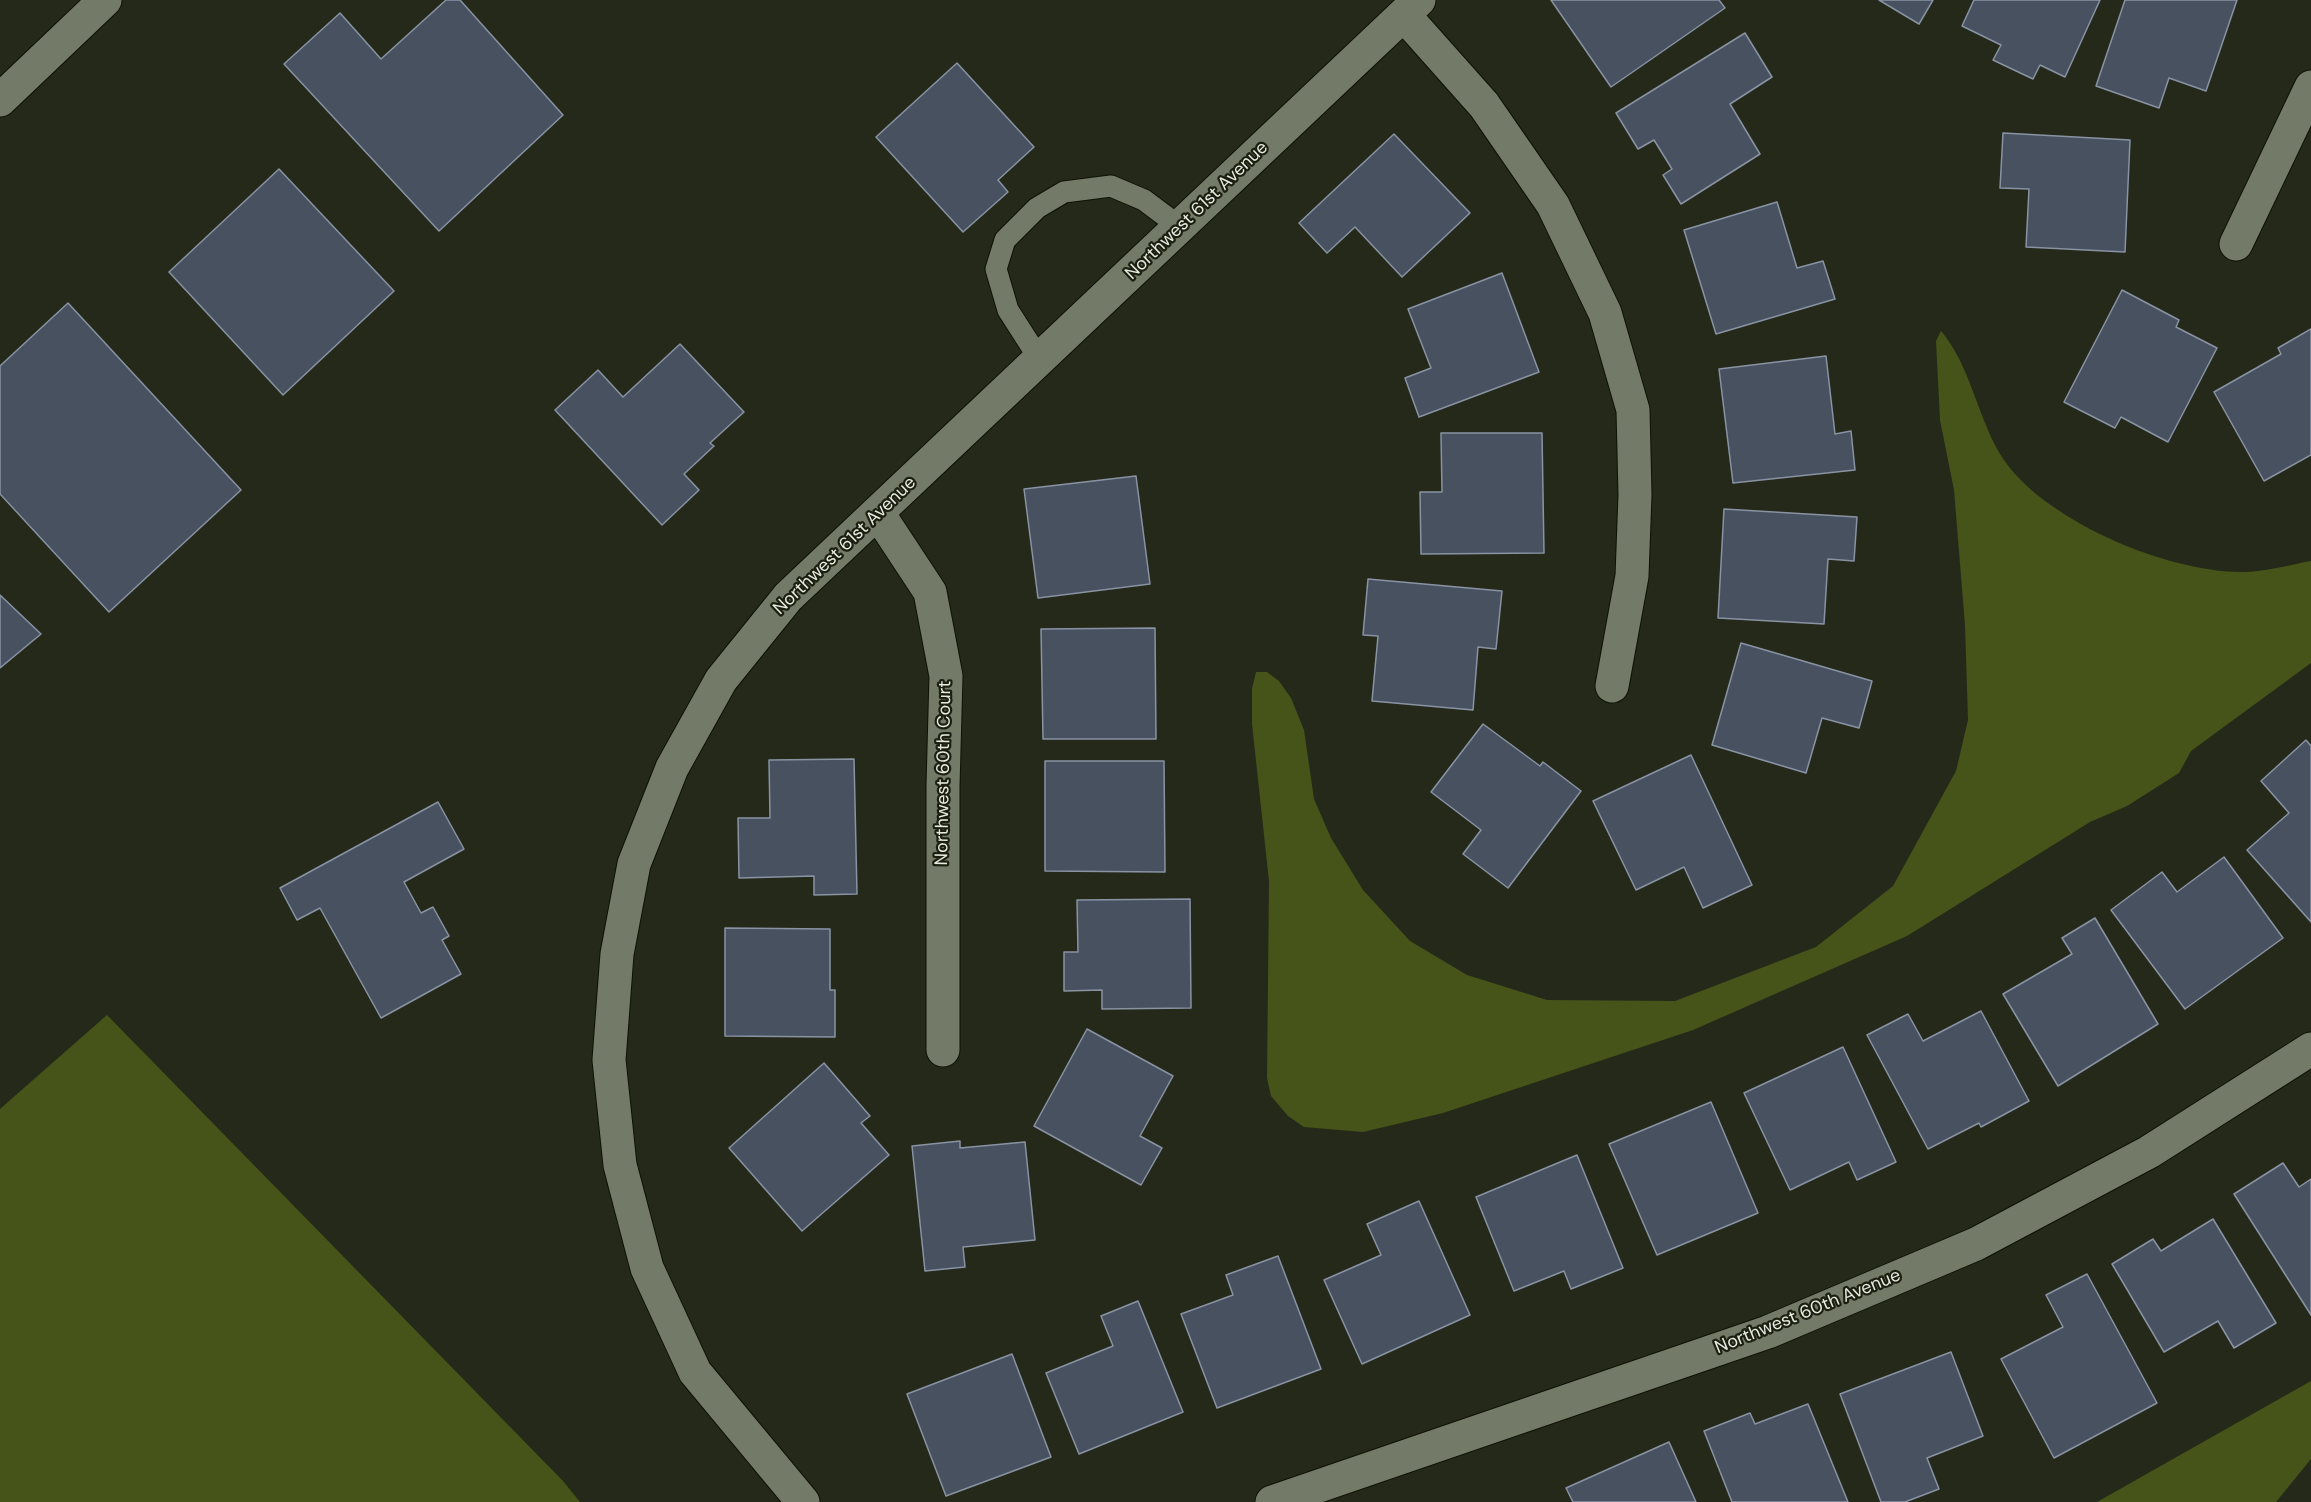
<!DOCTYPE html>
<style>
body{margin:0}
canvas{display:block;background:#242919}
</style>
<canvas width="2311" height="1502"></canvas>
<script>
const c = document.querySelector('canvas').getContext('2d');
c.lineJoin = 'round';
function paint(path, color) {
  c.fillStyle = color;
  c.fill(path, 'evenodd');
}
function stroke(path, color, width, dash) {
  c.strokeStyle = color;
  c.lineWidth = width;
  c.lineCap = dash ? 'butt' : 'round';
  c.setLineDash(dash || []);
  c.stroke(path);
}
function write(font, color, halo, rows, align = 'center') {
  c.font = font + ' "DM Sans",sans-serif';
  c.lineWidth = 4.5;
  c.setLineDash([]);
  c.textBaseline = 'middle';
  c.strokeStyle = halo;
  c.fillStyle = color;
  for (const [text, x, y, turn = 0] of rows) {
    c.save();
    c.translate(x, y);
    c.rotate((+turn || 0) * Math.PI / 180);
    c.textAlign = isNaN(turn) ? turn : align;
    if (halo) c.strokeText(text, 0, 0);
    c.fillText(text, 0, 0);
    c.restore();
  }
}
paint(new Path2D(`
 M1941,331C1970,365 1977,415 2000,454C2040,520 2169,573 2243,572C2265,572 2289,565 2311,561V663L2191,751L2179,773L2127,806L2090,822L1907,936L1693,1030L1443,1113L1363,1132L1304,1127L1288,1116L1271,1096L1267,1078L1269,881L1252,724V689L1256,672H1267L1279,681L1291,698L1304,730L1314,799L1331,838L1363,890L1410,941L1467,975L1547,1000L1675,1001L1816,947L1893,886L1956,771L1968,720L1965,625L1954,490L1940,420L1936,341Z
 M107,1015L563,1481L580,1502H0V1109Z
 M2311,1381V1459L2276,1502H2097Z`), '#465319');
const building = new Path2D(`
 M446,0H460L563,115L439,231L284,64L340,13L381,59Z
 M1551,0H1719L1725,8L1611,87Z
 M1879,0H1933L1919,24Z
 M1974,0H2100L2065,77L2040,65L2033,79L1993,60L2001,45L1962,26Z
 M2125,0H2237L2206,91L2169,78L2159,108L2096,86Z
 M1745,33L1772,77L1730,104L1760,154L1681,204L1663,175L1672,169L1654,140L1638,149L1616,113Z
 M957,63L1034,147L998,180L1008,192L963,232L876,137Z
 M2003,133L2130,140L2125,252L2026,247L2029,189L2000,188Z
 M1394,134L1470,213L1402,277L1355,227L1327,253L1299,223Z
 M279,169L394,291L283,395L169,272Z
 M1777,202L1797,268L1823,261L1835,299L1716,334L1684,230Z
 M1502,273L1539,372L1419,417L1405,378L1431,368L1408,309Z
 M2122,290L2179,320L2176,327L2217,348L2168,442L2121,417L2115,428L2064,402Z
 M68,303L241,490L109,612L0,494V366Z
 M2311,329V455L2264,481L2214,392L2281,354L2278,348Z
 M680,344L744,412L710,443L714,446L684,474L699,490L662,525L555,410L598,370L623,397Z
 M1826,356L1835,434L1851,431L1855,470L1733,483L1719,369Z
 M1441,433H1542L1544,553L1421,554L1420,492H1442Z
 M1136,476L1150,584L1038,598L1024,489Z
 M1724,509L1857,517L1854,561L1828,559L1824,624L1718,618Z
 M1368,579L1502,591L1496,649L1478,647L1473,710L1372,701L1378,636L1363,635Z
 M0,595L41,634L0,668Z
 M1155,628L1156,739H1043L1041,629Z
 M1741,643L1872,681L1859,728L1822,718L1806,773L1712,745Z
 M1483,724L1540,766L1543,762L1581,791L1508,888L1463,854L1481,830L1431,792Z
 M2306,740L2311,746V922L2247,850L2289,813L2261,781Z
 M1691,755L1752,885L1703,908L1684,867L1636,890L1593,801Z
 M854,759L857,894L814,895V876L739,878L738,818H770L769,760Z
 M1045,761H1164L1165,872L1045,871Z
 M438,802L464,849L404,882L421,913L433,907L449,936L442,940L461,974L381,1018L320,908L297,920L280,888Z
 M2224,857L2283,938L2185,1009L2111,910L2162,872L2177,892Z
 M1190,899L1191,1008L1102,1009V990L1064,991V952H1078L1077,900Z
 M2095,918L2158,1024L2058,1086L2003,994L2072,954L2062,938Z
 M725,928L830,929V990H835V1037L725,1036Z
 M1981,1011L2029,1101L1981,1127L1979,1123L1928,1149L1867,1035L1908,1014L1923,1041Z
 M1087,1029L1173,1076L1140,1136L1162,1148L1141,1185L1034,1126Z
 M1843,1047L1896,1162L1857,1180L1849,1162L1790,1190L1744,1093Z
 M824,1063L870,1116L861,1123L889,1155L802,1231L729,1148Z
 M1711,1102L1758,1213L1657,1255L1609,1144Z
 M960,1141V1148L1025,1142L1035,1240L963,1247L965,1267L925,1271L912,1146Z
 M1577,1155L1623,1268L1571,1289L1564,1271L1514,1291L1476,1197Z
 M2283,1163L2299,1187L2311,1179V1315L2234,1194Z
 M1419,1201L1470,1315L1362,1364L1324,1280L1381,1255L1367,1224Z
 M2213,1219L2276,1323L2234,1348L2218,1321L2164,1352L2112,1264L2153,1239L2161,1251Z
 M1278,1256L1321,1369L1217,1408L1181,1314L1233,1295L1226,1275Z
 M2087,1274L2157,1403L2054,1458L2001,1359L2063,1327L2046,1295Z
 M1138,1301L1183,1412L1079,1454L1046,1373L1113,1346L1101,1316Z
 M1951,1352L1983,1436L1927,1458L1939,1489L1905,1502H1881L1840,1394Z
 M1012,1354L1051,1457L946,1496L907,1394Z
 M1808,1404L1848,1502H1732L1704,1431L1750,1413L1755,1424Z
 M1669,1442L1696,1502H1573L1566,1488Z`);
paint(building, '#485160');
stroke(building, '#8993a4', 1.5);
const service = new Path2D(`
 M1040,360L1008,310L996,269L1005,240L1037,208L1064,192L1111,186L1144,200L1180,227`);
const minor = new Path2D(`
 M1404,15L1484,105L1553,205L1605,313L1633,410L1635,495L1632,576L1612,686
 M0,100L105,0
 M2236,244L2311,87
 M878,513L930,592L946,676L943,786V1050
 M803,1502L695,1372L647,1268L620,1165L609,1060L617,954L634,864L672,768L721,680L788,597L1419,0
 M1272,1502L1768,1332L1976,1244L2149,1152L2311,1049`);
stroke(service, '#0e1104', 23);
stroke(minor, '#0e1104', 35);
stroke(service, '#747a68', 21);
stroke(minor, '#747a68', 33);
write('18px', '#e7eae0', '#1b1f10', [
 ["Northwest 61st Avenue",1197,211,-44],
 ["Northwest 61st Avenue",845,546,-44],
 ["Northwest 60th Court",944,773,-89],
 ["Northwest 60th Avenue",1808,1312,-22]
]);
</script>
